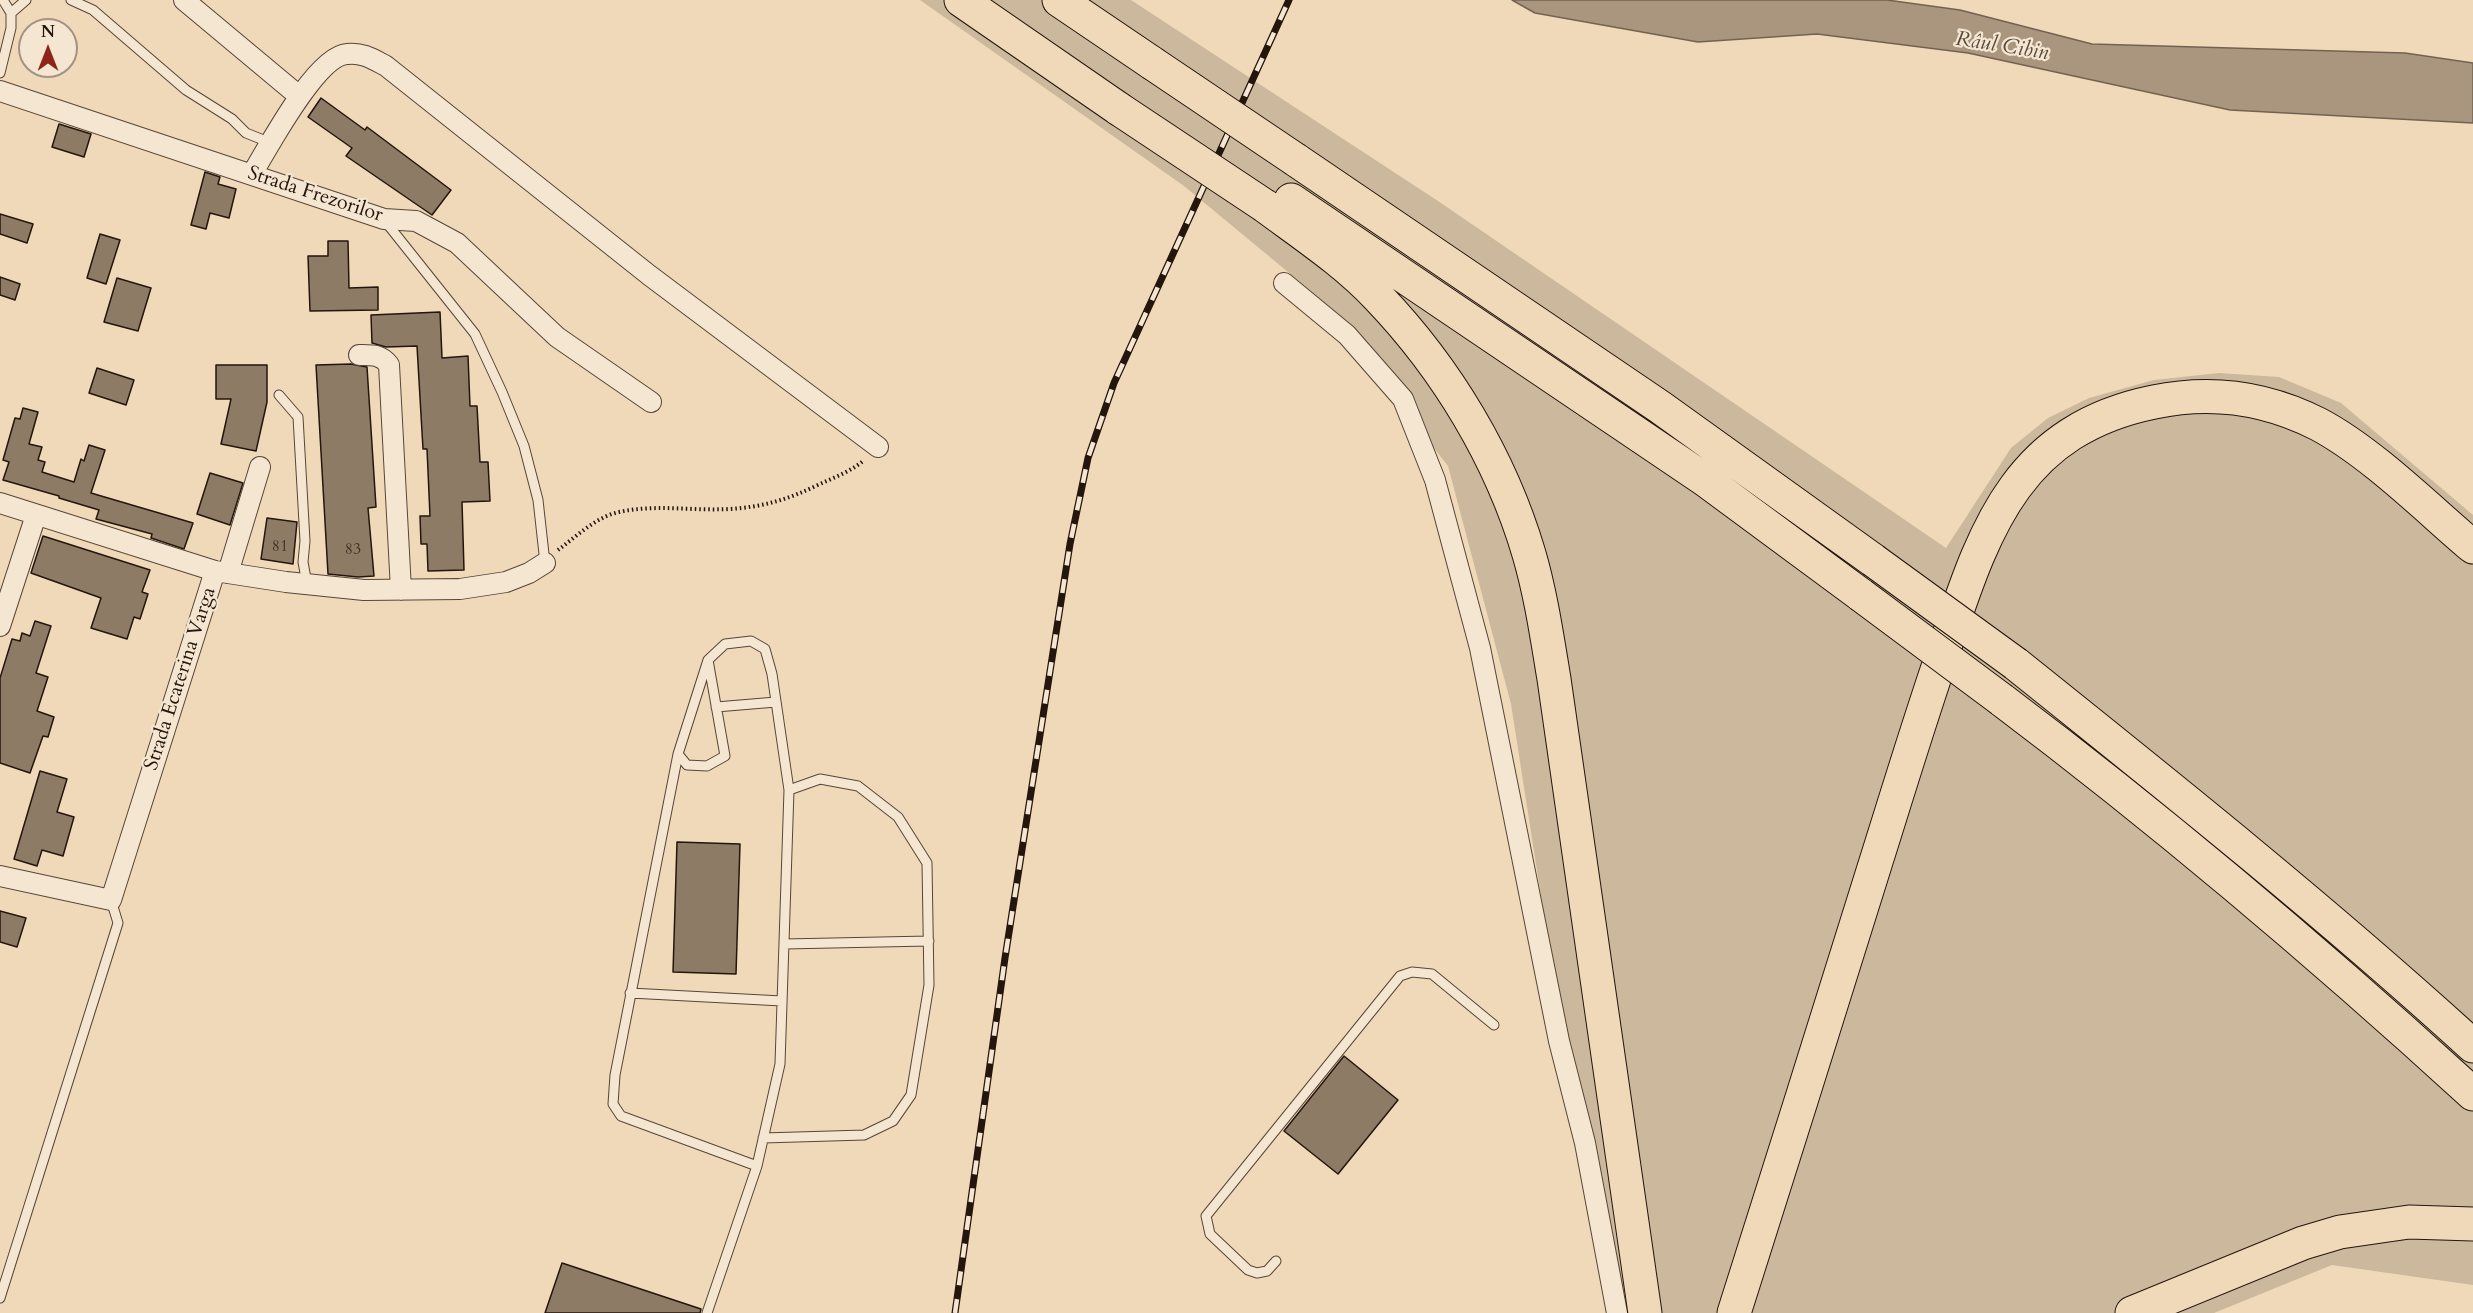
<!DOCTYPE html>
<meta charset="utf-8">
<style>
body{margin:0}
#map{position:relative;width:2473px;height:1313px;overflow:hidden;background:#efd9b9;font-family:Cardo,serif}
canvas{display:block}
.north{position:absolute;left:18px;top:18px;width:60px;height:60px;box-sizing:border-box;background:#f5e6d2;border:2px solid #a19283;border-radius:50%;rotate:0deg;font-size:16px;font-weight:700;line-height:24px;text-align:center;color:#24150d}
.north::after{content:'';display:block;margin:auto;width:21px;height:27px;background:#8f2418;clip-path:polygon(50% 0,100% 100%,50% 72%,0 100%)}
</style>
<div id="map">
<canvas width="2473" height="1313"></canvas>
<div class="north">N</div>
</div>
<script>
const c = document.querySelector('canvas').getContext('2d');
c.lineJoin = 'round';
function paint(path, color) {
  c.fillStyle = color;
  c.fill(path, 'evenodd');
}
function stroke(path, color, width, dash) {
  c.strokeStyle = color;
  c.lineWidth = width;
  c.lineCap = dash ? 'butt' : 'round';
  c.setLineDash(dash || []);
  c.stroke(path);
}
function write(font, color, halo, rows, align = 'center') {
  c.font = font + ' Cardo,serif';
  c.lineWidth = 4.5;
  c.setLineDash([]);
  c.textBaseline = 'middle';
  c.strokeStyle = halo;
  c.fillStyle = color;
  for (const [text, x, y, turn = 0] of rows) {
    c.save();
    c.translate(x, y);
    c.rotate((+turn || 0) * Math.PI / 180);
    c.textAlign = isNaN(turn) ? turn : align;
    if (halo) c.strokeText(text, 0, 0);
    c.fillText(text, 0, 0);
    c.restore();
  }
}
paint(new Path2D(`
 M920,0H1131L1438,201L1946,548L2011,448L2048,418L2089,398L2154,380L2219,373L2279,377L2341,403L2473,515V1285L2332,1265L2214,1313H1606L1511,704L1448,466L1311,291L1184,186Z`), '#ccb89c');
const water = new Path2D(`
 M1512,0H1887L1960,10L2092,44L2405,53L2473,63V123L2230,110L1968,53L1817,34L1698,42L1535,13Z`);
paint(water, '#aa967f');
stroke(water, '#746251', 1.5);
const building = new Path2D(`
 M321,98L365,130L367,127L451,190L432,215L346,156L352,148L308,117Z
 M59,124L91,134L84,157L52,147Z
 M205,172L220,177L218,184L236,189L229,218L210,213L206,229L191,225Z
 M0,214L33,224L27,243L0,234Z
 M100,234L120,240L106,284L87,278Z
 M328,241H348L349,288L378,287V310L310,311L308,256H328Z
 M0,277L20,284L15,300L0,295Z
 M117,278L151,288L138,331L104,322Z
 M440,312L442,358L468,356L470,406H477L480,462H488L490,501L462,502L464,570L428,571L427,544H421L420,516H430L427,449H423L417,346L386,347L372,343L371,315Z
 M351,364L367,367L376,507L368,508L374,576L358,577L328,574L316,365Z
 M216,365H267V402L256,451L221,444L231,399H216Z
 M97,368L134,380L126,405L89,393Z
 M23,408L38,412L29,444L42,447L38,460L45,462L42,472L74,482L81,459L84,461L89,445L105,450L91,493L193,523L184,549L151,538L152,534L96,519L99,510L59,498V496L3,480L9,462L3,460L15,418L20,419Z
 M210,473L243,483L230,525L197,514Z
 M267,518L297,522L293,564L261,559Z
 M43,536L150,570L142,592L148,594L140,619L134,617L127,639L91,628L101,598L31,573Z
 M35,621L51,626L36,673L48,677L37,711L54,717L48,737L43,736L30,773L0,763V678L12,639L20,641L22,633L30,636Z
 M40,771L67,779L57,812L74,817L63,856L42,850L37,866L14,859Z
 M677,842L740,844L736,974L673,972Z
 M0,911L26,918L17,947L0,942Z
 M1344,1056L1398,1100L1338,1174L1284,1131Z
 M562,1263L701,1309L700,1313H545Z`);
paint(building, '#8e7b66');
stroke(building, '#24150d', 1.5);
const service = new Path2D(`
 M71,0L93,10L186,90L232,119L246,133L271,143
 M11,13L26,0
 M0,73L11,28V13L3,0
 M385,221L475,334L502,392L524,446L538,500L545,563
 M279,395L298,417L305,541L303,562L307,584
 M708,660L725,756L707,766L687,765L678,754L708,660L725,644L751,641L765,649L772,674L789,790L780,1064L757,1166
 M716,707L776,702
 M678,754L615,1075L613,1104L621,1116L757,1166L707,1313
 M784,944L929,941
 M630,993L782,1001
 M763,1138L864,1135L893,1121L911,1095L929,985L927,863L898,817L858,786L820,779L789,790
 M1276,1261L1267,1271L1257,1273L1248,1270L1210,1234L1206,1216L1400,976L1412,972L1432,974L1494,1025
 M0,1298L118,923L111,900`);
const minor = new Path2D(`
 M184,0L299,96
 M0,91L384,219L416,221L457,243L557,337L651,402
 M252,174C268,148 316,56 347,54C362,52 373,59 386,66L649,275L878,447
 M1284,283L1347,335L1403,399L1435,480L1480,648L1559,1041L1585,1143L1617,1313
 M359,355C371,355 381,354 389,365L401,590
 M0,503L215,571L286,582L364,590L460,589L506,582L529,573L545,563
 M228,573L260,467
 M0,626L36,515
 M0,876L111,900L215,571`);
const motorway = new Path2D(`
 M961,0L1119,109
 M1059,0L1152,63
 M1296,160L1660,407L1873,560
 M1291,200L1704,479L1861,595
 M1265,206C1304,235 1345,262 1378,297C1447,369 1501,459 1529,554C1541,595 1547,637 1554,679L1645,1313
 M2016,664C2171,788 2326,912 2473,1046
 M2002,700C2165,823 2322,956 2473,1094
 M1734,1313C1786,1149 1838,984 1889,820C1908,759 1927,698 1948,638C1986,523 2021,429 2154,402C2211,390 2265,397 2318,424C2371,452 2427,508 2473,547
 M2132,1313L2303,1243L2340,1232L2409,1222L2473,1224`);
stroke(service, '#574638', 11);
stroke(minor, '#574638', 22);
stroke(motorway, '#24150d', 35);
stroke(new Path2D(`
 M558,550C577,536 596,517 619,512C655,504 692,511 729,509C764,507 789,499 820,484C835,477 852,471 864,460`), '#24150d', 4, [1.5, 3]);
stroke(service, '#f5e6d2', 9);
stroke(minor, '#f5e6d2', 20);
stroke(motorway, '#efd9b9', 33);
const rail = new Path2D(`
 M955,1313L1005,958L1070,544L1088,458L1114,383L1289,0`);
stroke(rail, '#24150d', 7);
stroke(rail, '#f5e6d2', 4.5, [14]);
const motorwayBridge = new Path2D(`
 M1152,63L1296,160
 M1119,109L1265,206
 M1873,560L2016,664
 M1861,595L2002,700`);
stroke(motorwayBridge, '#24150d', 35, []);
stroke(motorwayBridge, '#efd9b9', 33);
write('16px', '#3e2e23', null, [
 ["81",280,547],
 ["83",353,550]
]);
write('20px', '#24150d', '#f5e6d2', [
 ["Strada Frezorilor",315,195,18],
 ["Strada Ecaterina Varga",181,679,-72]
]);
write('italic 21px', '#5a493b', '#f5e6d2', [
 ["Râul Cibin",2002,47,9]
]);
</script>
